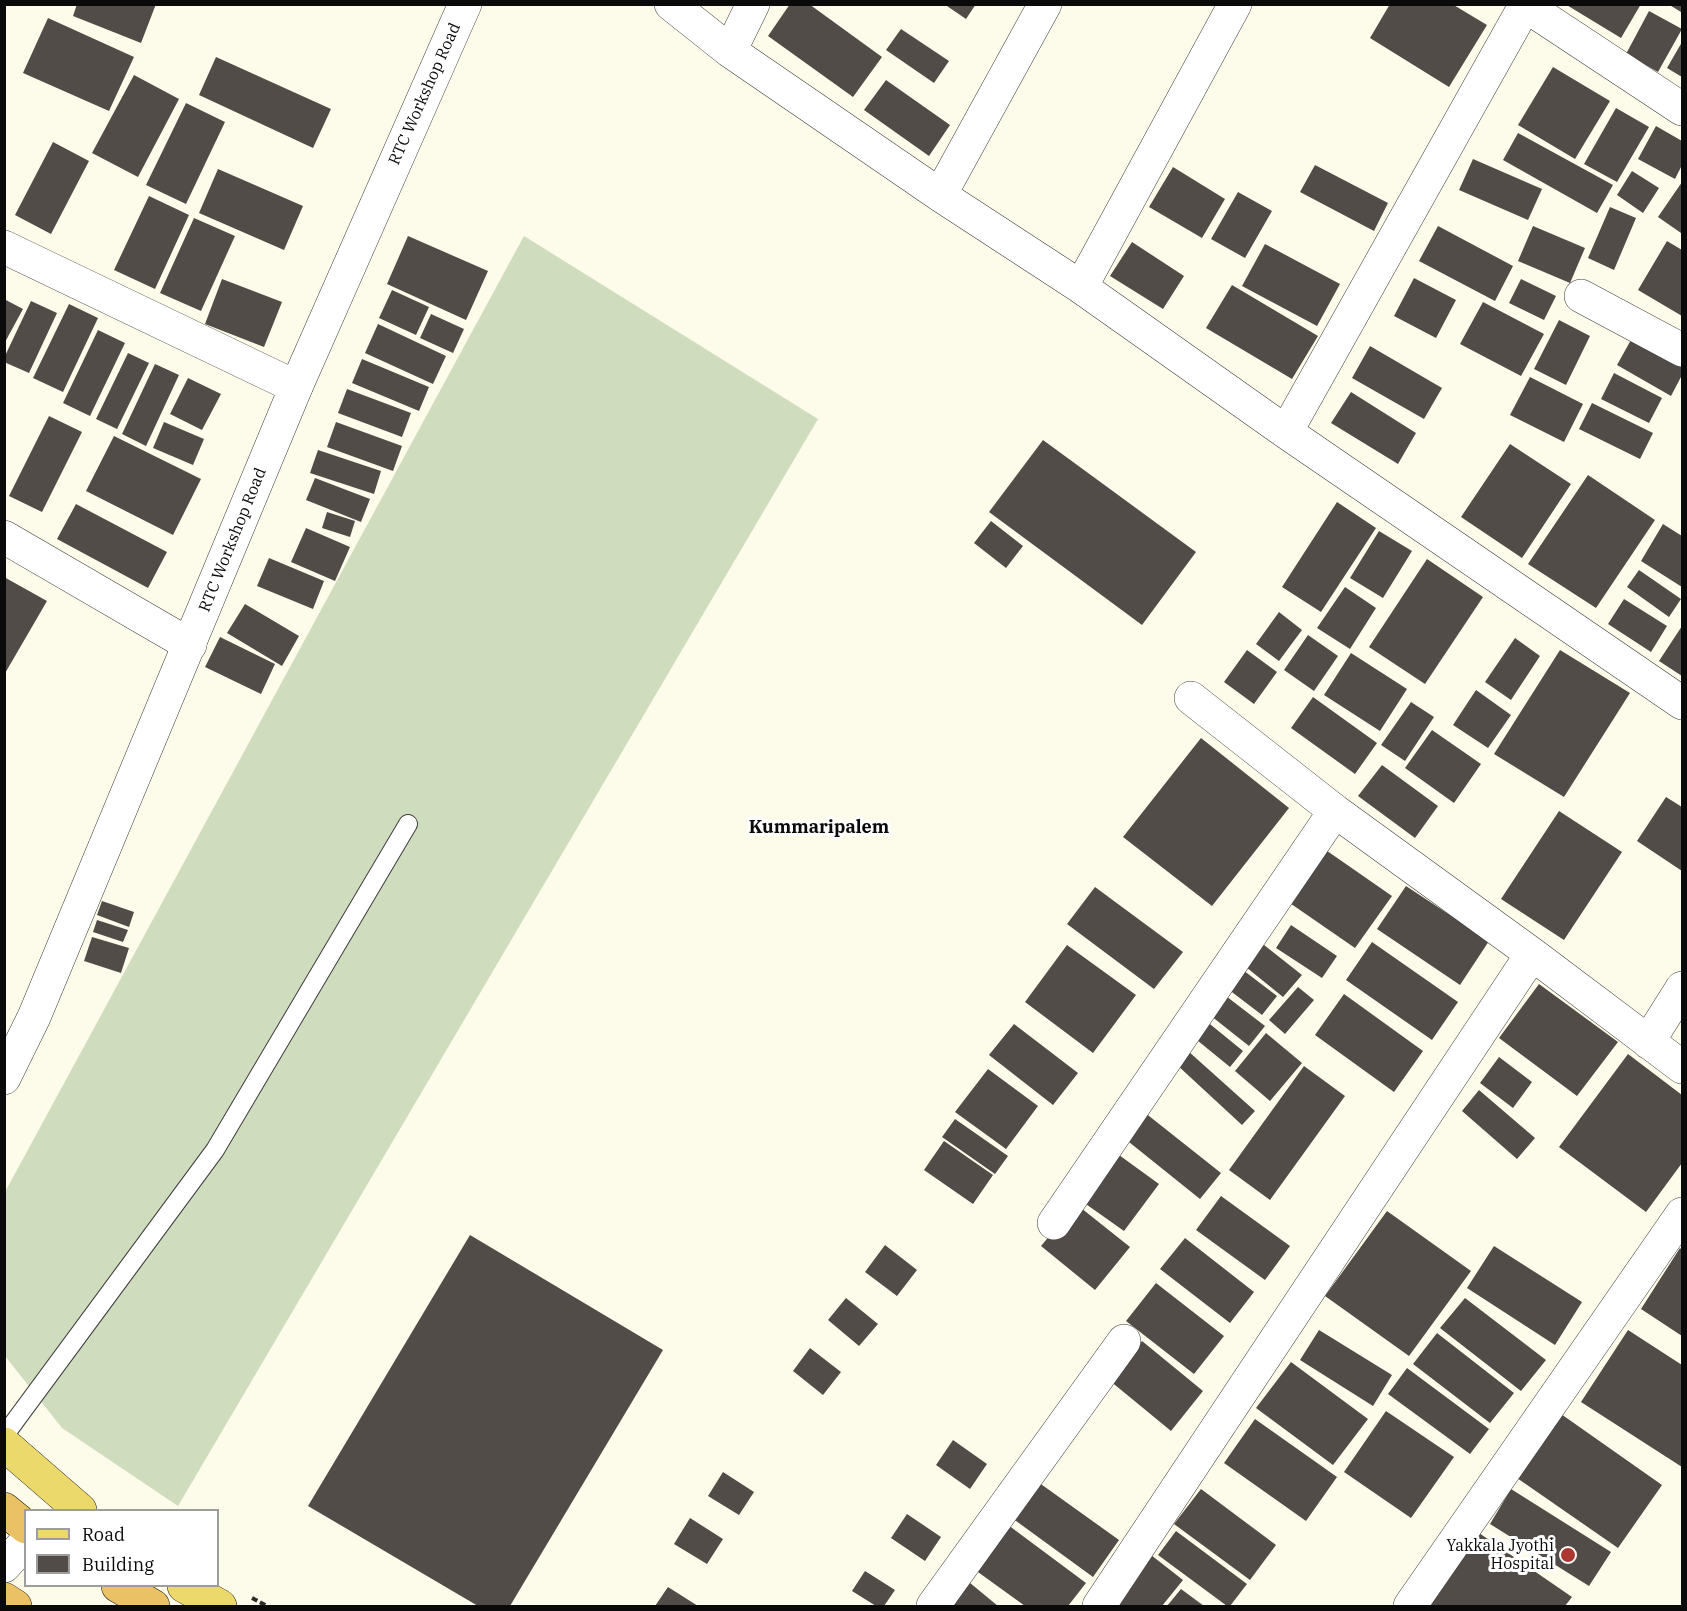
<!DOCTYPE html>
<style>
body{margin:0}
#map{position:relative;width:1687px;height:1611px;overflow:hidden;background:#fdfbe9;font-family:"IBM Plex Serif",serif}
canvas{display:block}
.frame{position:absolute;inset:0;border:6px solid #0a0a0a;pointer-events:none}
.legend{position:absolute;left:24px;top:1509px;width:195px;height:78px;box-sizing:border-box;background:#fff;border:2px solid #9d9d9d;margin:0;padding:8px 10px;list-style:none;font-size:18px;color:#0a0a0a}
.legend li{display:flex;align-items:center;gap:12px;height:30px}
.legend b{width:30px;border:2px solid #9d9d9d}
</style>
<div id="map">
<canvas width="1687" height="1611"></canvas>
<div class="frame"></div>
<ul class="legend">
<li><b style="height:8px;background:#ecd96b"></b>Road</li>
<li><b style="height:16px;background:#524c48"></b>Building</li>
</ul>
</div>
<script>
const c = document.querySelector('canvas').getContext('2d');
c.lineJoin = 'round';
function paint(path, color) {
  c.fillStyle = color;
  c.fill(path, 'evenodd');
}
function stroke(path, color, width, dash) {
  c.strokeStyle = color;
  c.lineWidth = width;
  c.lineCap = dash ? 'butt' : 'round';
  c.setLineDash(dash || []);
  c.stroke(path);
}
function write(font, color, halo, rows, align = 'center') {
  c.font = font + ' "IBM Plex Serif",serif';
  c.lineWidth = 6;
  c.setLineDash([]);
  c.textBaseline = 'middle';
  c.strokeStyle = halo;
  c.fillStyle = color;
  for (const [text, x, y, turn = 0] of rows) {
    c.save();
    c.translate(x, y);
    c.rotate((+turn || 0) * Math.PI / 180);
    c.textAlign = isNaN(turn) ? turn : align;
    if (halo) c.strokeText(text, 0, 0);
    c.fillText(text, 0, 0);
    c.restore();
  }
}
paint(new Path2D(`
 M524,236L818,419L178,1506L62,1428L5,1356V1192Z`), '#cfdcbe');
paint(new Path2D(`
 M77,4H156L141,43L73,16Z
 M790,4H809L882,57L853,97L768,36Z
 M944,4H976L966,19Z
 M1390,4H1452L1487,25L1449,87L1370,38Z
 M1565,4H1641L1621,38Z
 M1668,4H1682V9L1681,12Z
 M1649,11L1682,29L1658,72L1626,54Z
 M48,18L134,57L109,111L23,73Z
 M901,29L949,61L934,83L886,50Z
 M1682,42V77L1667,68Z
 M216,57L331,109L313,148L199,95Z
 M1553,67L1610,101L1575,159L1518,125Z
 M134,75L179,99L138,177L92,153Z
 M886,80L950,125L929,156L864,110Z
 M186,103L225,122L186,204L146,185Z
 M1616,108L1649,127L1617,182L1584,164Z
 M1656,126L1682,141V165L1675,179L1638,159Z
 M1518,133L1613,185L1597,213L1503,160Z
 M53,142L89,161L51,234L15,215Z
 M1473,159L1542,189L1528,220L1459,190Z
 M1315,165L1388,203L1374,231L1300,192Z
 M1173,167L1225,199L1202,238L1149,207Z
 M218,169L303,206L284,250L199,213Z
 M1632,171L1659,188L1643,213L1617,195Z
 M1682,182V230L1681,233L1658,217Z
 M1238,192L1272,211L1245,258L1211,239Z
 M149,196L189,215L155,289L114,270Z
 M1610,207L1636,218L1614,270L1588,258Z
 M194,218L235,236L201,311L160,293Z
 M1438,226L1513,266L1495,301L1419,261Z
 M1533,226L1585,248L1570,283L1518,261Z
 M408,236L488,271L466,320L387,284Z
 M1667,241L1682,250V316L1638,290Z
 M1132,242L1184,276L1163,309L1110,276Z
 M1265,244L1340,284L1317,326L1242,286Z
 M1414,278L1456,300L1436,338L1394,316Z
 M222,279L282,302L264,347L205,324Z
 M1521,279L1556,296L1544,320L1509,303Z
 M1232,285L1318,336L1292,379L1206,328Z
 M392,290L429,307L416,335L379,318Z
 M4,299L23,309L4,344Z
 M31,301L57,313L29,373L4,362V358Z
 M1483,302L1544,334L1521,376L1460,344Z
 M69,304L98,318L63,392L33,378Z
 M431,314L464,329L453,353L420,338Z
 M1559,320L1590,336L1566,385L1534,369Z
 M378,324L446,356L433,384L365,353Z
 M98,330L125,343L90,416L63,403Z
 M1632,338L1682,367V375L1671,396L1617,365Z
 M1370,346L1442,388L1424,419L1352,378Z
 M128,353L149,363L117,429L96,419Z
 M362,359L429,387L419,411L352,383Z
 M155,364L179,375L146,446L122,434Z
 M1614,373L1662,398L1649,423L1601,399Z
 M1530,377L1583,404L1564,442L1510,415Z
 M188,378L221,394L202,430L170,414Z
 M347,389L411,413L402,437L338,413Z
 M1351,392L1416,433L1398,464L1331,423Z
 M1592,403L1653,433L1640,459L1579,429Z
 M49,416L82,432L42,512L9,496Z
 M164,422L204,439L193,465L153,448Z
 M336,422L402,446L393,471L327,447Z
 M114,436L201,479L173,535L86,491Z
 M1043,440L1196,552L1142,625L989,512Z
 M1510,444L1571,484L1522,558L1461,517Z
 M318,450L381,471L374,494L310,473Z
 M1588,475L1655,520L1596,608L1528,564Z
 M315,478L370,499L361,522L306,500Z
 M1337,502L1376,528L1321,612L1282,587Z
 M76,504L167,552L148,588L57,539Z
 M327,512L355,521L350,537L322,528Z
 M991,521L1023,546L1006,568L974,543Z
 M1663,524L1682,536V587L1641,561Z
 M306,528L350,547L335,581L291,562Z
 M1379,531L1412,551L1383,598L1350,578Z
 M269,558L324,581L313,609L257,586Z
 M1427,559L1483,597L1425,684L1369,647Z
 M1639,570L1681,599L1669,617L1627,587Z
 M4,577L47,601L4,675Z
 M1345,587L1376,608L1350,649L1317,628Z
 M1624,599L1667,626L1651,652L1608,624Z
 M245,604L299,636L282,666L227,633Z
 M1279,612L1302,630L1279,661L1256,644Z
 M1682,626V676L1659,661Z
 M1308,635L1338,656L1314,691L1284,670Z
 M220,637L275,664L261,694L205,667Z
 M1515,638L1540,656L1511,700L1485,682Z
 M1247,650L1277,672L1254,704L1224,682Z
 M1560,650L1630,693L1564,797L1494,754Z
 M1351,653L1407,689L1380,731L1324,695Z
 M1476,690L1511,715L1488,748L1453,725Z
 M1313,697L1377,743L1355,774L1291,728Z
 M1411,702L1434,717L1405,761L1381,745Z
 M1432,730L1481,764L1454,803L1405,768Z
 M1201,738L1289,808L1212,906L1123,837Z
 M1382,765L1438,806L1415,838L1358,796Z
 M1666,797L1682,807V871L1637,841Z
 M1559,811L1622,852L1564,940L1501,899Z
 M1320,846L1392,896L1355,948L1284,899Z
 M1406,886L1489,941L1460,985L1377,929Z
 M1095,887L1183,952L1154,989L1067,924Z
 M102,901L134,912L129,927L97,915Z
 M97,920L128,930L123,942L93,932Z
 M1291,925L1337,956L1322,978L1276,948Z
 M92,937L129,948L121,973L84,961Z
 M1259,941L1302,975L1283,997L1241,963Z
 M1372,942L1458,1002L1432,1040L1346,980Z
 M1067,945L1136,995L1093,1053L1025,1002Z
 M1239,967L1277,996L1262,1015L1224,986Z
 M1539,984L1618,1042L1577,1096L1499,1038Z
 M1298,987L1314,1000L1285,1034L1269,1020Z
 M1222,993L1265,1026L1249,1046L1206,1012Z
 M1344,994L1423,1051L1394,1092L1315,1035Z
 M1205,1020L1243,1051L1230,1067L1192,1036Z
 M1014,1024L1078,1073L1053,1105L989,1055Z
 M1266,1033L1302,1063L1270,1101L1235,1071Z
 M1188,1051L1255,1111L1242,1125L1176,1064Z
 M1628,1054L1682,1095V1163L1646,1212L1559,1147Z
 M1499,1057L1532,1082L1513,1108L1480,1083Z
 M1304,1066L1345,1096L1270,1200L1229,1170Z
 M988,1069L1038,1106L1006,1149L955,1112Z
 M1479,1090L1535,1138L1517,1159L1462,1111Z
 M1144,1112L1221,1173L1200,1199L1124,1138Z
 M955,1119L1008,1156L995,1174L942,1137Z
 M944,1141L993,1175L973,1204L924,1170Z
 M1119,1155L1159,1184L1124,1231L1083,1202Z
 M1221,1196L1290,1246L1265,1280L1196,1230Z
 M1076,1204L1130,1247L1095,1290L1041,1246Z
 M1387,1211L1471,1271L1409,1356L1325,1296Z
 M470,1235L663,1350L510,1606H478L308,1506Z
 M1185,1238L1254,1292L1230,1323L1160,1269Z
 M885,1245L917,1270L897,1296L865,1272Z
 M1494,1246L1582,1302L1555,1345L1467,1288Z
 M1680,1248L1682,1250V1336L1641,1309Z
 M1156,1283L1224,1336L1194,1374L1126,1321Z
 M846,1298L878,1324L859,1346L828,1320Z
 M1465,1298L1546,1360L1521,1391L1440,1328Z
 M1319,1330L1392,1375L1373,1406L1300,1360Z
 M1628,1330L1682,1365V1467L1581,1402Z
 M1437,1333L1514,1393L1490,1423L1413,1364Z
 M1142,1341L1203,1391L1171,1431L1109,1380Z
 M810,1348L841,1372L823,1395L793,1371Z
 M1291,1362L1368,1419L1333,1465L1256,1408Z
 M1407,1368L1489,1429L1470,1454L1388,1394Z
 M1386,1411L1454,1457L1411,1518L1344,1472Z
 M1561,1414L1662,1485L1618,1548L1517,1478Z
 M1255,1419L1337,1477L1306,1521L1224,1463Z
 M953,1440L987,1464L970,1489L936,1465Z
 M723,1472L754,1492L739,1515L708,1496Z
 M1038,1482L1119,1540L1093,1577L1012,1518Z
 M1201,1489L1276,1545L1250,1580L1174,1524Z
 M1511,1489L1611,1552L1589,1586L1490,1524Z
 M907,1514L941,1537L925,1561L891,1538Z
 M690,1518L723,1539L707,1564L674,1544Z
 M1004,1522L1086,1583L1068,1606H1025L971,1567Z
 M1176,1531L1247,1584L1230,1606H1227L1158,1555Z
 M1479,1533L1572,1597L1565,1606H1435L1430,1604Z
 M1151,1555L1183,1580L1162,1606H1115Z
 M865,1571L895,1590L884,1606H876L852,1591Z
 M964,1578L998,1606H953Z
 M668,1587L698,1606H655Z
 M1181,1589L1204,1606H1167Z`), '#524c48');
const service = new Path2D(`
 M4,1436L215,1150L408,824`);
const minor = new Path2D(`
 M671,4L730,51L940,195L1081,287L1286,432L1682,703
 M1523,4L1682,109
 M730,51L753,4
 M940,195L1045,4
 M4,247L296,387
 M1081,287L1235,4
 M1581,296L1682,350
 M1286,432L1526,4
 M4,537L190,645
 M1191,698L1335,811L1532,954L1682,1067
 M1648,1042L1682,988
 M1054,1223L1335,811
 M4,1566L26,1542
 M933,1606L1124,1341
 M1099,1606L1532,954
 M1410,1606L1682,1214`);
const tertiary = new Path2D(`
 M4,1078L34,1017L296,387L465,4`);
const primary = new Path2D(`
 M4,1444L80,1510
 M184,1586L220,1606`);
const trunk = new Path2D(`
 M4,1509L26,1527
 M118,1586L153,1606
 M4,1599L15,1606`);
stroke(service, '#3d3d3d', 20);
stroke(minor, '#3d3d3d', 34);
stroke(tertiary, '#3d3d3d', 34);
stroke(primary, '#1b1b1b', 34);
stroke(trunk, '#1b1b1b', 34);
stroke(new Path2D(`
 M252,1598L267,1606`), '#2c2c2c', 4, [6, 3]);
stroke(service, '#fff', 18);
stroke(minor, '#fff', 33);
stroke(tertiary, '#fff', 33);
stroke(primary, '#ecd96b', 33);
stroke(trunk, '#eac164', 33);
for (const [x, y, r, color] of [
 [1568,1555,8,"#ac3630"]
]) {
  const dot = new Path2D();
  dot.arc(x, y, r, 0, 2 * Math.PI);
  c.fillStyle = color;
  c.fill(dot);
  stroke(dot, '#fff', 2);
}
write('16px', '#0a0a0a', '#fff', [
 ["RTC Workshop Road",425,94,-66],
 ["RTC Workshop Road",233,540,-68]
]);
write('16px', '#0a0a0a', '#fff', [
 ["Yakkala Jyothi",1554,1546],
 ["Hospital",1554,1564]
], 'right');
write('bold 18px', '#0a0a0a', '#fff', [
 ["Kummaripalem",819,828]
]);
</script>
